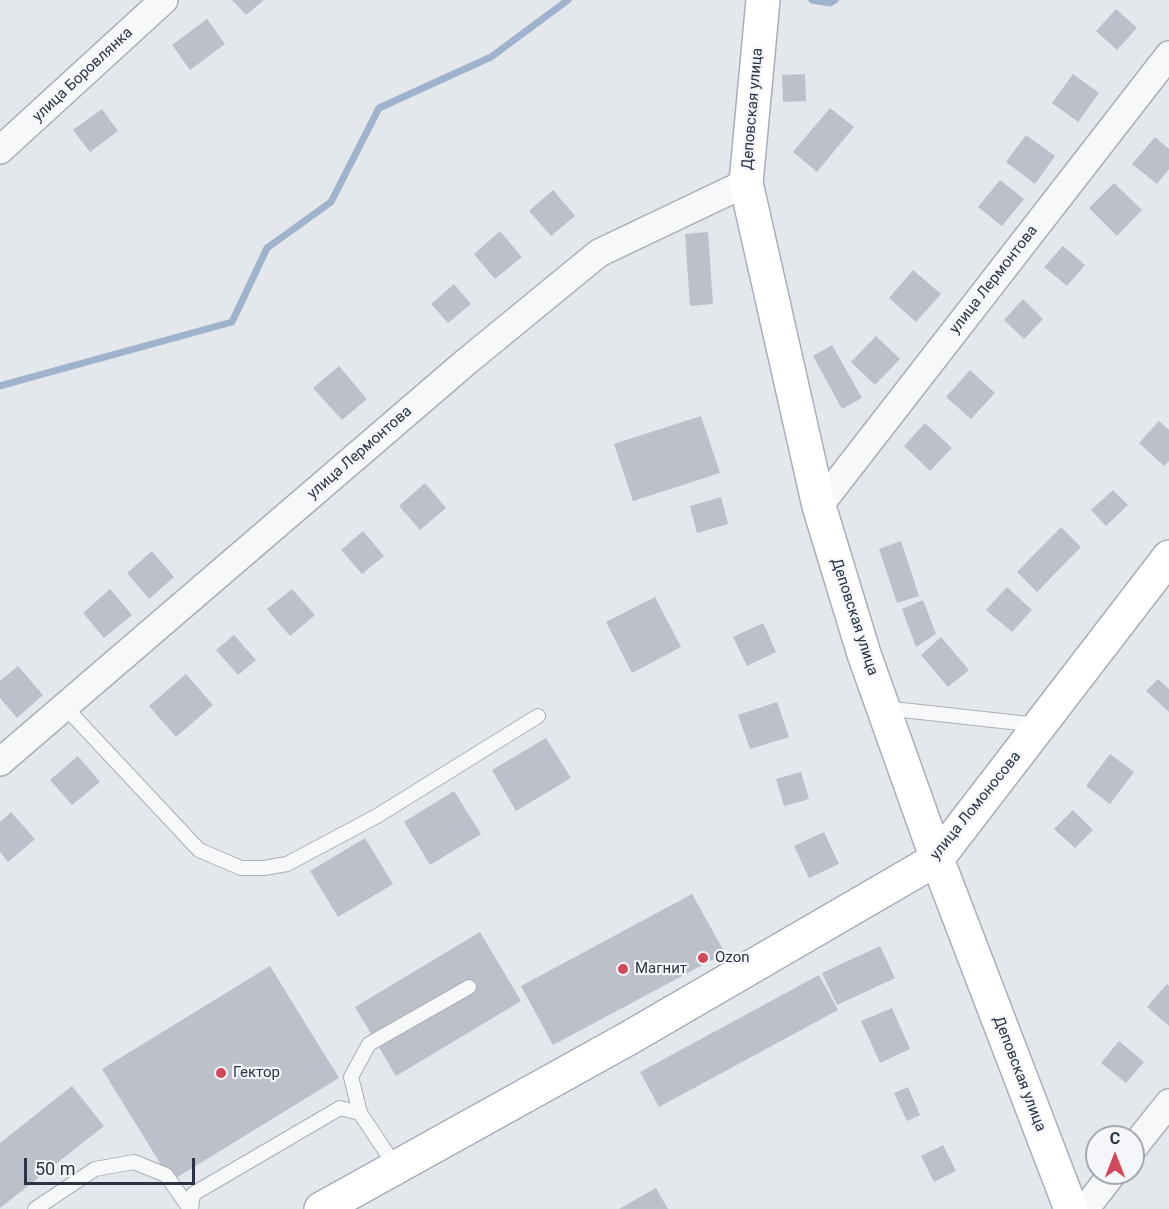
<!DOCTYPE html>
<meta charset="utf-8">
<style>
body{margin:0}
#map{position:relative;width:1169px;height:1209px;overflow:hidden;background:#e4e7ec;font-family:Roboto,sans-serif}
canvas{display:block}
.north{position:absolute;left:1085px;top:1125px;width:60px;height:60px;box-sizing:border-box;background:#f4f6f9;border:2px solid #a4a8b1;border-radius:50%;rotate:0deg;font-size:16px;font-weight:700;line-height:24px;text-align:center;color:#2b3445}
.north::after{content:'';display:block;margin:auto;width:21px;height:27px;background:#d1495b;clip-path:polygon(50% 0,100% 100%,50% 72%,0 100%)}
.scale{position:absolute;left:24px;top:1158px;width:171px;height:27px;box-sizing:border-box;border:3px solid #2b3445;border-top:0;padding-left:8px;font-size:18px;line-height:21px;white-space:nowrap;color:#2b3445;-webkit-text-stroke:4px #f4f6f9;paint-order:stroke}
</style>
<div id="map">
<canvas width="1169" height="1209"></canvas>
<div class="north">С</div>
<div class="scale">50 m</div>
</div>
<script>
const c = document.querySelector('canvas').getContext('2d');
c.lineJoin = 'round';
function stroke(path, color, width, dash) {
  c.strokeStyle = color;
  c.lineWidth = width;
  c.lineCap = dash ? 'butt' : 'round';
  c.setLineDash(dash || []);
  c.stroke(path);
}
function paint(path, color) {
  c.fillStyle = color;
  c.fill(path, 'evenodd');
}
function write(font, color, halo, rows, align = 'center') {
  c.font = font + ' Roboto,sans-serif';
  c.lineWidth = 4.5;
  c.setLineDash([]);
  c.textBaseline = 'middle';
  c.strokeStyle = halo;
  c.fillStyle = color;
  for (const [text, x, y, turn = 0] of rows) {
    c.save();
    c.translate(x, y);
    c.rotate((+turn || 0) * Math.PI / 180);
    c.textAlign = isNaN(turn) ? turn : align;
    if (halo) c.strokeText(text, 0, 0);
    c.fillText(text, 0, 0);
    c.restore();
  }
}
stroke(new Path2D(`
 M812,0L830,3L835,0
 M0,386L232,322L267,248L331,202L379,108L491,57L568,0`), '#9fb4cc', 7);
paint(new Path2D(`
 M232,0H264L246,15Z
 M1116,9L1137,28L1117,50L1096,31Z
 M207,19L225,44L190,70L172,45Z
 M805,74L806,101L783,102L782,75Z
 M1073,74L1099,93L1078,122L1052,103Z
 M830,108L854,127L817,172L793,152Z
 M102,109L118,131L90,152L73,130Z
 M1026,135L1055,156L1035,184L1006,162Z
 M1155,137L1169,149V169L1157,184L1132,164Z
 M1000,180L1024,199L1002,226L978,207Z
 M1114,183L1142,210L1117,236L1089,208Z
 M553,190L575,216L551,236L529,211Z
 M500,231L522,257L495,279L474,254Z
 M708,232L713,304L690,306L685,234Z
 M1063,246L1085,265L1067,286L1044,267Z
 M913,270L941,294L916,322L889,298Z
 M454,284L471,304L448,323L431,304Z
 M1023,299L1043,319L1024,339L1004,320Z
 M876,336L900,359L875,385L851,362Z
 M832,345L862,398L842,409L813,356Z
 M339,366L367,399L342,420L313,388Z
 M970,370L995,393L971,419L946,397Z
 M701,416L720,473L633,501L614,444Z
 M1159,421L1169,430V461L1164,466L1139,443Z
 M925,423L952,448L930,471L904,446Z
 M425,483L446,508L420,530L399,506Z
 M1113,490L1128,505L1106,526L1091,510Z
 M721,497L728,524L697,533L690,506Z
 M1061,527L1081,547L1037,592L1017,572Z
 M363,531L384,556L362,574L341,550Z
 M901,541L919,596L897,603L879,549Z
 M152,551L174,577L149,599L127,573Z
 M1007,587L1032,610L1012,632L986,610Z
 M110,589L132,615L104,638L83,613Z
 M292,589L315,615L290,636L267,609Z
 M655,597L681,647L632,673L606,622Z
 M923,600L936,634L916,647L902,609Z
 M763,623L776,652L747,666L733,637Z
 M234,635L256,660L238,675L216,650Z
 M941,637L969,670L948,687L921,655Z
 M18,666L43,695L17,718L0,698V681Z
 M186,674L213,705L176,737L149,706Z
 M1158,679L1169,689V712L1146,691Z
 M777,702L789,737L750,749L738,715Z
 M546,738L571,778L516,811L492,770Z
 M1110,754L1134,772L1110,804L1086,786Z
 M78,756L100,782L72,805L50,780Z
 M801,772L809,799L784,806L776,779Z
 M454,791L481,834L430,865L404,822Z
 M1073,810L1093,830L1075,848L1054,829Z
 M11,812L35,839L8,862L0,852V822Z
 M824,832L839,864L809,878L794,846Z
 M365,838L393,884L338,917L310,871Z
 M692,894L725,953L553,1045L521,986Z
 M480,932L521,1001L396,1076L355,1007Z
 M880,946L895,978L837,1005L822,973Z
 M270,966L339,1078L171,1181L102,1069Z
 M819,975L838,1010L659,1107L640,1072Z
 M1167,984L1169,986V1026L1147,1007Z
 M892,1008L910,1049L880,1063L861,1021Z
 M1119,1041L1144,1062L1126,1083L1101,1063Z
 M72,1086L104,1126L0,1208V1143Z
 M908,1087L920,1115L907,1121L894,1093Z
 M943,1145L956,1171L934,1182L921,1156Z
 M656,1188L668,1209H619Z`), '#bbc0ca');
const lane = new Path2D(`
 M65,707L199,850L241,868H264L287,864L377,816L538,716
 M884,708L1038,725
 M396,1167L360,1113L351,1077L369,1044L469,987
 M35,1209L95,1169L134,1162L166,1175L190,1209
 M191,1209L193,1194L340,1108L360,1113`);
const street = new Path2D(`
 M0,150L164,0
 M819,506L1169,55
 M0,762L466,362L599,253L746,183
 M1133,1148L1169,1103
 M1085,1209L1113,1173`);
const secondary = new Path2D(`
 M763,0L746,183L819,506L864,654L937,859L1071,1209
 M321,1209L629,1038L937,859L1169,557`);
stroke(lane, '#a9aeb7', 16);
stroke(street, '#a9aeb7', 30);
stroke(secondary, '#a9aeb7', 36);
stroke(lane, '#f7f8fa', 14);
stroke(street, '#f7f8fa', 27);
stroke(secondary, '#fff', 33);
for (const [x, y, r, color] of [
 [703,958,6,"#d1495b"],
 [623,969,6,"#d1495b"],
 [221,1073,6,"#d1495b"]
]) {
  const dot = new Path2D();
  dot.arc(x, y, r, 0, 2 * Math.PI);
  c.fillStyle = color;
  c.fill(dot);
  stroke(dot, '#f4f6f9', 2);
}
write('15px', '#2b3445', '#f4f6f9', [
 ["улица Боровлянка",83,75,-43],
 ["Деповская улица",753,109,-85],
 ["улица Лермонтова",994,280,-52],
 ["улица Лермонтова",360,453,-41],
 ["Деповская улица",854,617,72],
 ["улица Ломоносова",976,806,-51],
 ["Деповская улица",1019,1074,69]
]);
write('15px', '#2b3445', '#f4f6f9', [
 ["Ozon",715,958],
 ["Магнит",635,969],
 ["Гектор",233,1073]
], 'left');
</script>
